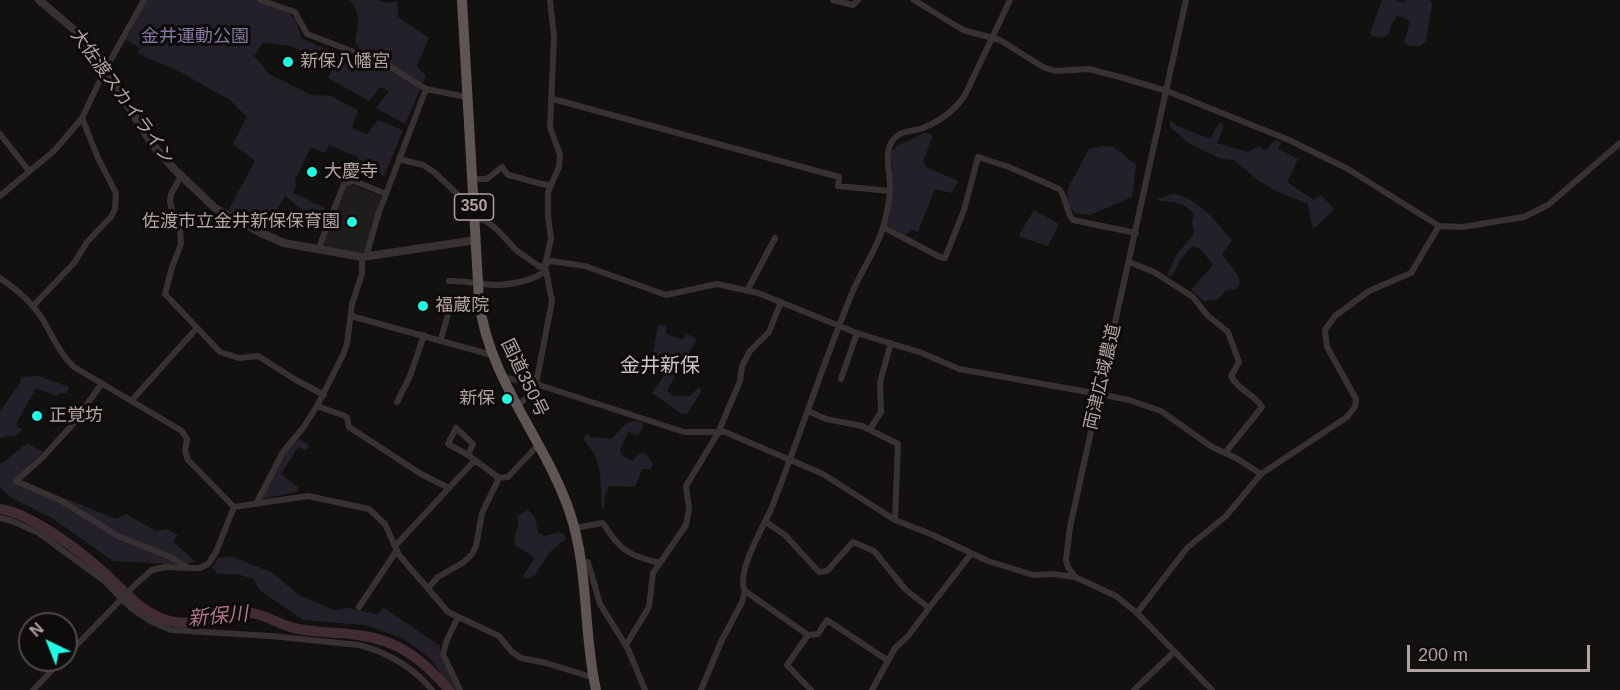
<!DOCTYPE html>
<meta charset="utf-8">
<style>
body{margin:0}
#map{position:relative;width:1620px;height:690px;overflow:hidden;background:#121110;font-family:Helvetica,sans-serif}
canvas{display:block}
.north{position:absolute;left:18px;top:612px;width:60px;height:60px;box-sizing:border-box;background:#0d0c0b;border:2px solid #504847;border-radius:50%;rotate:317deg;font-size:16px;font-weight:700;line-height:24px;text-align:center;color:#b4a1a2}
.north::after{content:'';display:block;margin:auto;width:21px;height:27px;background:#1efce4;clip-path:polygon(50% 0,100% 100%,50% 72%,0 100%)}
.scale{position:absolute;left:1407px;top:645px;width:183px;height:27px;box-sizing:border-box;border:3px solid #b4a1a2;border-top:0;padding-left:8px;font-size:18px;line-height:21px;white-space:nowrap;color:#b4a1a2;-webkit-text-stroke:4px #0d0c0b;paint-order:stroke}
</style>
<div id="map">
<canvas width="1620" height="690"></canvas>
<div class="north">N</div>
<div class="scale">200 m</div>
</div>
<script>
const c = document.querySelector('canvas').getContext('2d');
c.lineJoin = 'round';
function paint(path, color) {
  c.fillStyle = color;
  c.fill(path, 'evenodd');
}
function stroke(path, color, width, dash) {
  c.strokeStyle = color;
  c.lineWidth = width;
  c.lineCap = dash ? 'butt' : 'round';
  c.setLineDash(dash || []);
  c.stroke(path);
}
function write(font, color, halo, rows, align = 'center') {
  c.font = font + ' Helvetica,"Noto Sans JP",sans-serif';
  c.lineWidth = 6;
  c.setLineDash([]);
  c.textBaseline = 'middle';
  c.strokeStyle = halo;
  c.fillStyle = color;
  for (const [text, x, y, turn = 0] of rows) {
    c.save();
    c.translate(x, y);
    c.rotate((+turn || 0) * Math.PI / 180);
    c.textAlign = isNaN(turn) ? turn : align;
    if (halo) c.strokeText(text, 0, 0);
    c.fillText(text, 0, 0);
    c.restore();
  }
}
paint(new Path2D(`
 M347,183L381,196L366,253L321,246Z`), '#1f1d1c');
paint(new Path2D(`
 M147,0H256L289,13L296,20L302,39L356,61L360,50L355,42C358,26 362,12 349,0H377L387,3L397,1L398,17L429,38L417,66L426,76L405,124L376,108L389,91L380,87L369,101L328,78L336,61L322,57L315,70L307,67L308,54L291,46L263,43L254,56L269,74L311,95L331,96L358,110L352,128L367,134L378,120L403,130L384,176L361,169L358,157L329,145L325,153L311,147L295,180L296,186L293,193L325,208L324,211L312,209L304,211L285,196L271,219L257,225L231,212L229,209L255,161L233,144L247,117L230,100L180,72L137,53L140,48L126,40Z
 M1382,0H1395L1404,3L1405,0H1430L1432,4L1426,41L1420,46H1410L1404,42L1410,22L1404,17L1397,16L1390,27L1389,34L1383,38L1372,36L1370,33Z
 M1170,120L1178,126L1210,139L1219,123H1222L1224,126L1217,143L1248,152L1259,146L1263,150H1267L1271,143L1276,140L1281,142L1278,149L1298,159L1287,182L1314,200L1321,195L1333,208V211L1316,227L1312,228L1308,204L1274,190L1258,180L1234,160L1219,158L1190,144L1170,127Z
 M924,133L933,135L923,161L926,167L958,181L952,193L935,189L918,232L911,230L905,235L887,225C893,200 892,177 891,152L897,146Z
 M1103,146L1114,147L1136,165L1132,197L1090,215L1074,213L1068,203L1067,190L1089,149Z
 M1172,194C1196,195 1217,223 1232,240L1222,254C1228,264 1240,273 1240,284L1236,289L1225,291L1217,300L1204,301L1191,290L1213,265L1201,249L1192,246L1181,259L1171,277L1167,275L1177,254L1194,234L1192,222L1194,214C1183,202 1175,202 1159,201L1157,199Z
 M1034,210L1059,224L1048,246L1020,237V233Z
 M661,324L666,326V334L683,340L687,334L697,339L667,390L673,396H690L698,388L701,389V392L687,414H682L652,393L668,369L669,361L659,357L653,352L658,326Z
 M39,376L69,387L67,393H60L56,396L36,388L16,424L17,427L22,429C16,440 9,434 0,438V411L20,383L21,377Z
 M636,421L642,423L643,427L638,436L628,432L620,450L622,456L632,461L640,453L646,454L653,464L651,469H642L635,487L609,486L604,498L605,507L602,509L600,472L595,455L583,438L587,433L591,437L611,439L627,423Z
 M300,439L310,446L305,450L298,447L281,474L299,488L297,492L261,499L289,447Z
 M28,444L43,452L13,481L54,498L67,499L116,519L126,514L156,531L167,529L178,535L173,542L195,561L191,563L172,564L113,561L52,518L20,502L7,495L0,487V464C11,459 16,449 28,444Z
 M528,510L535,517L538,533L545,536L559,532L564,534L566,539L550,552L535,575L527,579L523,576L535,558L515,545C512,533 521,528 517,516Z
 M230,556L271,572L299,595L334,610L347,608L377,614L384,608L440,646V655L458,690H452L430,658L402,638L365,625L303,620L261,591L253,579L237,574H218L212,568L218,558Z`), '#24202a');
stroke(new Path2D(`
 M0,509C33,514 83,553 108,576C127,594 143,614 170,621C194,627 218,615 242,613C262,611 276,624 294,628C315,633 337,632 358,635C399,640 423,660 449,690`), '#402c32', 10);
stroke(new Path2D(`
 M260,0L295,12L307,34L388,65L426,89L467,97
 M833,0L853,5L858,0
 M914,0L963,30L1000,40L1043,67L1055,71L1089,69L1120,77L1167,91L1289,140L1348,169L1439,226L1462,227L1524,217L1548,205L1620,143
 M1186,0L1070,527L1066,560L1068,567L1075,577L1116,596L1137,613L1212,690
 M553,99L839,177L838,186L890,191
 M0,134L29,171
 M399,159L423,165L434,172L470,206L474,207
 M181,176L171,194L170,201L172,212L180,230L181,244L172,267L165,294L220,352L239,358L258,356L296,380L324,395
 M472,179H487L502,167L508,175C523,178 536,184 550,185
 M0,196L55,150L82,118L105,70L144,0
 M474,218C492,219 504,238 516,250C524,256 532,261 540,267L551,261L585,266L666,295L717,284L758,293L857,333L922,353L959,369L1099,394L1129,400L1161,411L1212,447L1236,458L1261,474
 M883,227L940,257L945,258L964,210L978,157L1009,167L1059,189C1067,197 1065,211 1073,220L1136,233
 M318,250L344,184L354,181L386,194
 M366,257L378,215L426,89
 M1129,262L1154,272L1193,297L1207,315L1228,332L1239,362L1231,376C1240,392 1253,393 1262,407L1225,453
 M0,278C17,290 32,302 43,320C53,337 60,354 74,367L182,431L187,439L185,451L188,460L234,507
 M449,281C466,280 485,286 500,285C514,284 535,280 545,271
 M747,291L775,238
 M33,306L74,263L87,242L111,217L115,209L116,193L98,158L82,118
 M351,316L492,355
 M441,339L450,307L452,305L480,306
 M502,377L536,384L684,432H725L823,474L895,520L933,535L988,561L1033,575L1053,574L1075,577
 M841,379L857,333
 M102,383L73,424L42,458L16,481L60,500L118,536L170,557L189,568
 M132,400L196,329
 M397,402L410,376L424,335
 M317,406L345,416L347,418L349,427L421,474L449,488
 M518,406L528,396L536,384L552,301L545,265L551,239L548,215V192L559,167L560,155L550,127L554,37L550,0
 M808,411L826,419L862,426L898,444L895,520
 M870,429L881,412L880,382L891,343
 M468,455L473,444L456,428L448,444L468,455L499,478
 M256,504L283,452L303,428L317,406L343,355L347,344L352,304L362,274V257
 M234,507L308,496L369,509L385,524L399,555L448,612L499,636L512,652L521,658L546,663L588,676H593
 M0,518L12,521L39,533L103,580L131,608L150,621L171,630L271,636L359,645C387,652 414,668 432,690
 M766,522L785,535L819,572L827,571L853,542L874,551L906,590L929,608L971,554
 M574,528L603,523C620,551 630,556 660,563
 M396,545L475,460
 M581,562H588L600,604L628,649L645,690
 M429,587L438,577L464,562L472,554L476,546L482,513L499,478L508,477L539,444
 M745,591L808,635
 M359,607L397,550
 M1137,613L1187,548L1226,516L1261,474L1347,417L1355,407L1356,399L1327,347L1325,330L1335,316L1369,291L1411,273L1439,226
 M458,617L447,640L443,654L460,690
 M626,645L649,607L653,573L686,525L689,509L686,486L718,433L740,381L742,366L750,351L769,332L781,302
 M66,656L135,585L152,570L165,567L189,568H200L208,564L216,552L234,507
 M33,690L62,660
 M701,690L721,642L742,602L745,591C735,573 764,526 772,507C799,438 822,367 850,298C859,274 875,253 883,228C886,216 889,205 890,192C891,177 884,157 891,143C898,130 911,132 923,128C940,121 955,110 965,95L1010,0
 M811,690L787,665L808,635L818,634L827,620L887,660
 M872,690L895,648L908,636L929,608
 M1134,690L1174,652`), '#373231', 6);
stroke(new Path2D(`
 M39,0L78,33L105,70L152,144L174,169L215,208L261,233L284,243L362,257L476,240`), '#373231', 8);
stroke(new Path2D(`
 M462,0L479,300C488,379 545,439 570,513C589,570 583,632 596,690`), '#5f5555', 10);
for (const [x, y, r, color] of [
 [288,62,6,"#1efce4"],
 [312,172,6,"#1efce4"],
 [352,222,6,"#1efce4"],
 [423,306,6,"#1efce4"],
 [507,399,6,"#1efce4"],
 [37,416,6,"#1efce4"]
]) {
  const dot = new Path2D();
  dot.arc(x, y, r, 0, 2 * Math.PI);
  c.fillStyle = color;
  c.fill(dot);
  stroke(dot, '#0d0c0b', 2);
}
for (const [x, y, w] of [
 [474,207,39]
]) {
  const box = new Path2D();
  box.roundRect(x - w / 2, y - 13, w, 26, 4.5);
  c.fillStyle = '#0d0c0b';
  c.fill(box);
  stroke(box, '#b4a1a2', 1.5);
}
write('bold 16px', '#b4a1a2', null, [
 ["350",474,207]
]);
write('18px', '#8276a0', '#0d0c0b', [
 ["金井運動公園",195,37]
]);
write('18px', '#b4a1a2', '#0d0c0b', [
 ["新保八幡宮",300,62],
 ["大慶寺",324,172],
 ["佐渡市立金井新保保育園",340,222,"right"],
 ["福蔵院",435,306],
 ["新保",495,399,"right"],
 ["正覚坊",49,416]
], 'left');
write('18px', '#b4a1a2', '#0d0c0b', [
 ["大佐渡スカイライン",122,97,54],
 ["両津広域農道",1103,377,-77],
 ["国道350号",524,378,64]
]);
write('20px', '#cfc2c2', '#0d0c0b', [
 ["金井新保",660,366]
]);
write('italic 20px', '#b17587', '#0d0c0b', [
 ["新保川",218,617,-5]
]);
</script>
